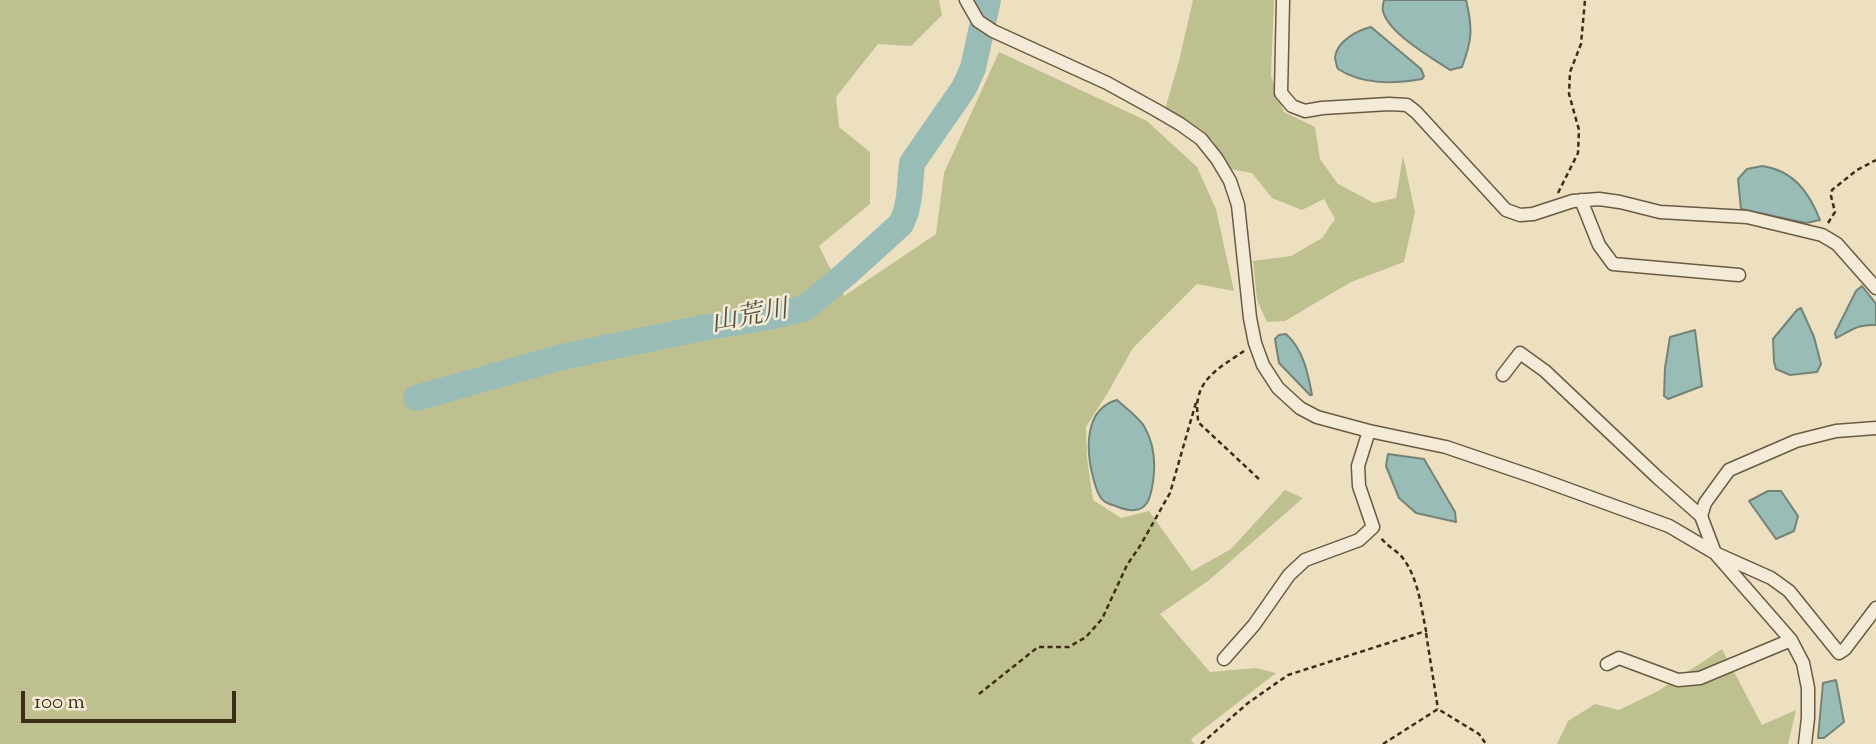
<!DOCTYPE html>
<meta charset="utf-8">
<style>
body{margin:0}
#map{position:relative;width:1876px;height:744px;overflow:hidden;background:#ece0c1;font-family:"Sorts Mill Goudy",serif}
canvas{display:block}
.scale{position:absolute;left:21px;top:691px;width:215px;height:32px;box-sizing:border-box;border:4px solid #3e2d16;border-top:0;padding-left:9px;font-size:21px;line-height:24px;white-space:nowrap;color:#3e2d16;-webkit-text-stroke:5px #f3ebd7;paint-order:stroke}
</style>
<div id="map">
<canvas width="1876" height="744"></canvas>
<div class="scale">100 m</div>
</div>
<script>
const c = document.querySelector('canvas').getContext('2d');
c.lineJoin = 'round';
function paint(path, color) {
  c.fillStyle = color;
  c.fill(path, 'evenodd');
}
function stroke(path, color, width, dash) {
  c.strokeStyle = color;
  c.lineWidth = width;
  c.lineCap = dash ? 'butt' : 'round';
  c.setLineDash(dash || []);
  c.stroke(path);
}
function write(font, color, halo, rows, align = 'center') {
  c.font = font + ' "Sorts Mill Goudy","Noto Serif JP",serif';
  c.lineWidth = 5;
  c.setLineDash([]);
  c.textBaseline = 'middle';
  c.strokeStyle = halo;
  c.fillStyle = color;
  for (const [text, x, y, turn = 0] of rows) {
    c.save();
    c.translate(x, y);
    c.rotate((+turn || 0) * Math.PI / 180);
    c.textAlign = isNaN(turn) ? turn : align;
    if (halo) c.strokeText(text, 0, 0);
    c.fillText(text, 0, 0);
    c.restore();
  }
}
paint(new Path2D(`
 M0,0H939L942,15L911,46L878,44L836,97L839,127L870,152V204L819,246L844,296L936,234L944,173L999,52L1147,121L1197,167L1216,209L1234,291L1197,284L1133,348L1107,394L1086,427L1087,458L1093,500L1121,518L1149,511L1192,571L1231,549L1285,490L1303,498L1208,581L1160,614L1210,672L1256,668L1276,673L1191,739L1194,744H0Z
 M1193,0H1274L1271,76L1284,112L1315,127L1320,159L1338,184L1374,203L1396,198L1403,156L1415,212L1404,262L1351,282L1285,321L1267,322L1257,300L1253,261L1291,256L1322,238L1335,219L1324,199L1302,210L1272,198L1252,173L1230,169L1213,141L1191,123L1165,109L1179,61Z
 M1722,649L1762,725L1796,710L1788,744H1557L1568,721L1595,704L1619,710L1658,691Z`), '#bec18f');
const water = new Path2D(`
 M1384,0H1466C1473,29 1472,40 1462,67L1450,70C1432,58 1388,33 1383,11C1382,8 1383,4 1384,0Z
 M1371,27L1421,69L1424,76L1422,79C1393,84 1363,85 1338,69C1337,68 1335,58 1335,57C1337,41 1358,30 1371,27Z
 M1762,166C1793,170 1809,192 1820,220L1806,223L1741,209L1738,179L1747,169Z
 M1862,286L1876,304V325C1857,324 1853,330 1836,338L1835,333L1856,291Z
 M1801,308L1814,337L1821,364L1817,372L1790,375L1776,369L1774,362L1773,339L1797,310Z
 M1695,330L1702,386L1668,399L1664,396L1665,368L1670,337Z
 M1286,334C1303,349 1308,373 1312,395H1310L1279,363L1275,339L1279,335Z
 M1117,400C1126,408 1138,417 1144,426C1152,440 1155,457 1154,472C1152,496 1149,519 1118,507C1114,505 1107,504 1104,501C1097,496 1095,484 1093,477C1086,450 1084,409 1117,400Z
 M1388,454L1424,459L1455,512L1456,522L1416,513L1399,498L1386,466Z
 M1768,491H1781L1798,516L1794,531L1776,539L1749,501Z
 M1836,680L1844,722L1824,738H1818L1823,683Z`);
paint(water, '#99bcb7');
stroke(water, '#758377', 2);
stroke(new Path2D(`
 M416,398L562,357L702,328L764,318L805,308L847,273L901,224L906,212L909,197L912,163L964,88L973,68L988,0`), '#99bcb7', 26);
const street = new Path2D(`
 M966,0L978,21L993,31L1107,83L1156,110L1180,124L1201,139L1217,159L1230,181L1238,205L1250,318L1255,343L1263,365L1278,388L1300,408L1317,417L1369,431L1446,447L1537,478L1669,526L1715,553L1791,640L1803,663L1808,688V718L1805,744
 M1283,0L1281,93L1292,106L1305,111L1322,108L1389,104L1407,105L1416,112L1506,210L1520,215L1533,214L1573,201L1599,199L1620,202L1660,212L1747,217L1822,235L1837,244L1876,288
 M1581,200L1599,245L1613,264L1739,275
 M1503,375L1520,353L1545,371L1658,478L1701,516L1715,553L1771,578L1789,591L1839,653L1845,649L1876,608
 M1701,516L1705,503L1729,470L1796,441L1836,431L1876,428
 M1224,659L1254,625L1289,575L1305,560L1359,540L1373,527L1359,486L1358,466L1369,431
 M1607,664L1619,658L1678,680L1700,678L1791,640`);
stroke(street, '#6a5a41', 15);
stroke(new Path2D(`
 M1558,193L1578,153L1579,130L1569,94L1570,72L1581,44L1585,0
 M1828,223L1835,212L1831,196L1832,190L1857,170L1876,160
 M1244,351C1227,363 1202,375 1198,399C1196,406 1198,415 1198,422L1260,480
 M1426,633L1438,709
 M979,694L1038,647H1069L1086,637L1102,619L1127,565L1140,546L1170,493L1197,399
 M1201,744L1248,703L1288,675L1426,631C1421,606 1418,577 1402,557C1396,550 1387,546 1381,538
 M1383,744L1438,709L1479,734L1486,744`), '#3e2d16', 2.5, [5, 3.5]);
stroke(street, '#f3ebd7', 12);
write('italic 26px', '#55513e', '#f3ebd7', [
 ["山荒川",750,319,-11]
]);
</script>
